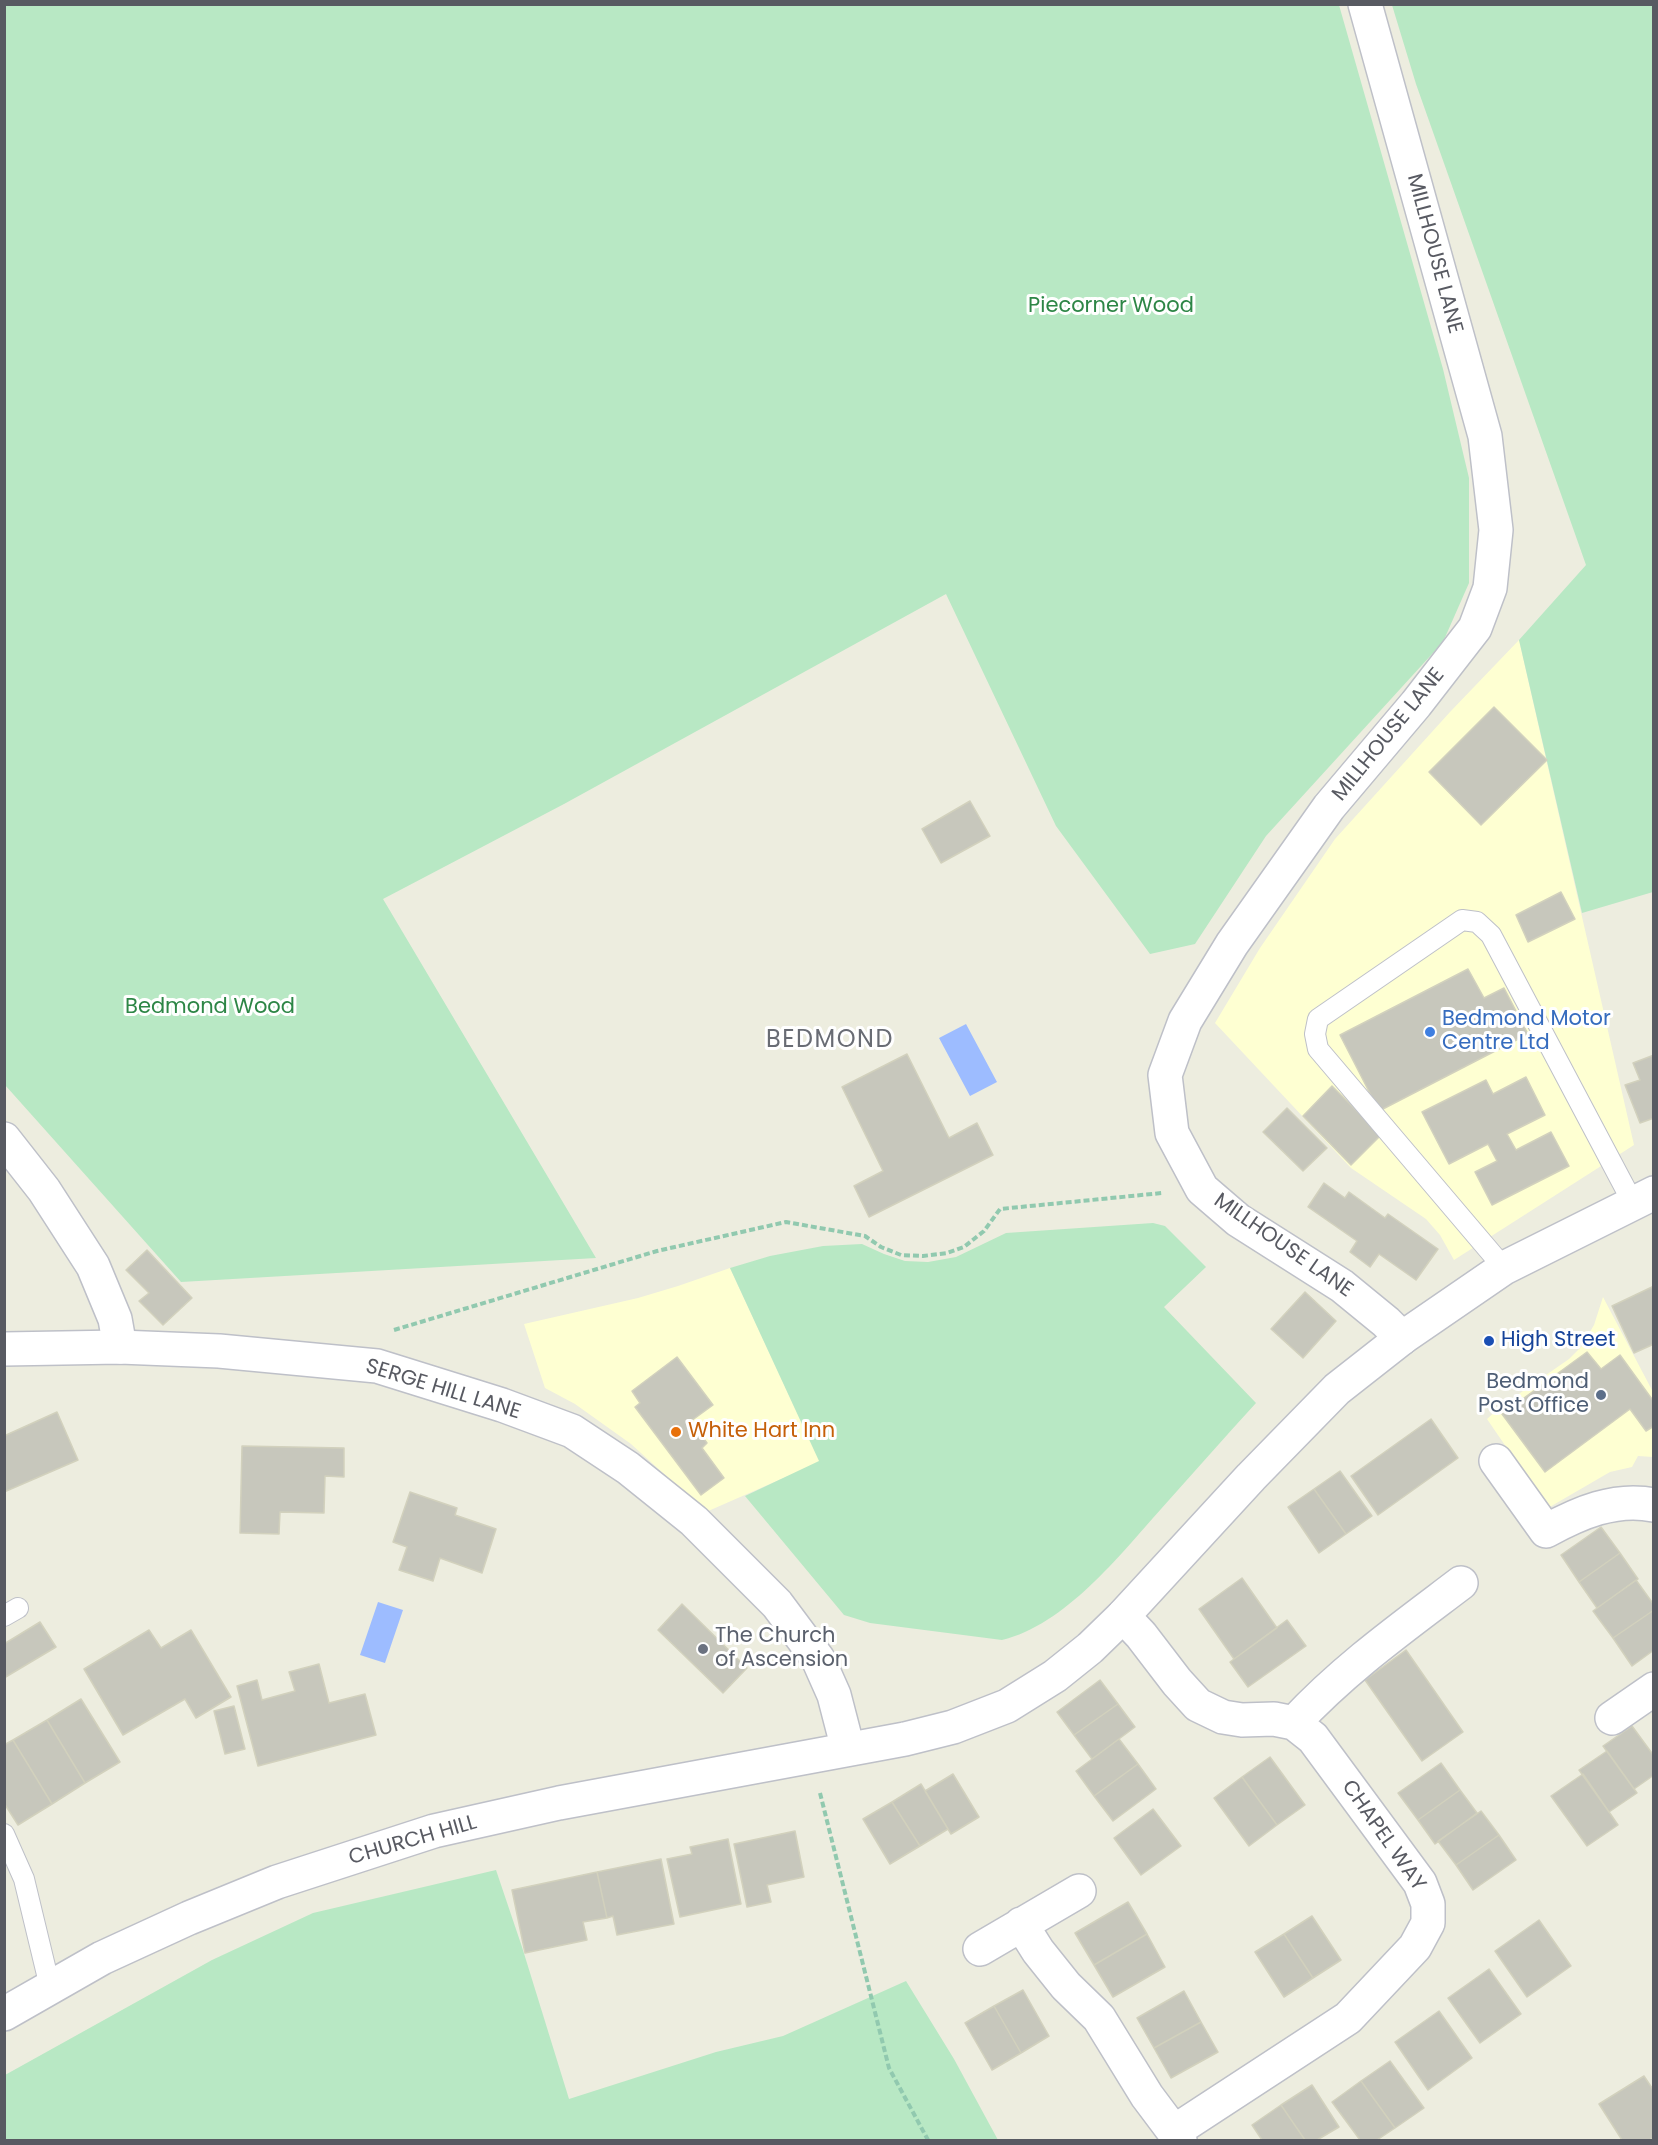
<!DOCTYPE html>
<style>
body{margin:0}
#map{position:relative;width:1658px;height:2145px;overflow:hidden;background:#ededdf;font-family:Poppins,sans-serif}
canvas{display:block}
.frame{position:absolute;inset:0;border:6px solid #585a62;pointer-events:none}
</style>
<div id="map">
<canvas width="1658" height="2145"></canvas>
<div class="frame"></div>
</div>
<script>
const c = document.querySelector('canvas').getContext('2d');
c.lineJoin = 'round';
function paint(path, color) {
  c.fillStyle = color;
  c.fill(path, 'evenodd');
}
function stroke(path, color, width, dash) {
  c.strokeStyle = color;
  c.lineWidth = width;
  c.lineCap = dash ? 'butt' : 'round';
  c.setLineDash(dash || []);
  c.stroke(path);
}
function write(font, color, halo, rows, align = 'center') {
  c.font = font + ' Poppins,sans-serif';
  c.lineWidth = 6;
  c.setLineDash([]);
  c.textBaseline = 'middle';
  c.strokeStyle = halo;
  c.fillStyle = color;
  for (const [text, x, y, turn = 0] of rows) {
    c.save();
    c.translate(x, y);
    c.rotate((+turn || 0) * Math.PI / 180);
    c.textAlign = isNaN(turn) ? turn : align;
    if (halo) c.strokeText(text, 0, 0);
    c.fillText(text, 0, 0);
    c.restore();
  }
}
paint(new Path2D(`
 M1519,640L1634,1145L1454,1260L1440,1235L1426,1219L1351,1168L1215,1023L1260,948L1335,839L1450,712Z
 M730,1268L820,1462L706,1512L631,1444L575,1404L545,1388L524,1324L638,1298L678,1286Z
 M1603,1297L1653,1392V1457L1638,1456L1632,1467L1610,1472L1548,1508L1487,1419L1500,1407L1569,1359L1581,1347L1594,1325Z`), '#feffd2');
paint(new Path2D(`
 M4,5H1339L1443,369L1469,478V583L1443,642L1266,836L1195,944L1150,954L1056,826L946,594L564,804L383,899L596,1258L181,1282L5,1085Z
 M1392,5H1653V892L1582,913L1519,640L1586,565L1416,84Z
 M1153,1223L1165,1226L1206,1267L1164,1307L1256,1403C1224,1438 1193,1473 1161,1509C1119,1556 1065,1625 1002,1640L870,1623L844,1615L745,1496L819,1461L730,1268L770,1256L823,1246L862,1244L884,1254L905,1261L928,1262L956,1257L1006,1233Z
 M496,1870L522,1947L569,2099L716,2052L783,2036L906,1981L954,2059L998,2140H5V2075L212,1960L313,1913Z`), '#b8e8c4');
paint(new Path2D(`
 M966,1024L997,1082L970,1096L939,1038Z
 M378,1602L403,1610L385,1663L360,1655Z`), '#9dbcff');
const building = new Path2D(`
 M1494,707L1547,760L1481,825L1429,772Z
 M970,801L990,836L941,863L922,829Z
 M1561,892L1575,919L1528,942L1516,915Z
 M1468,969L1484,998L1504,988L1528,1034L1379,1111L1340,1035Z
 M907,1054L949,1138L977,1123L993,1155L869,1217L854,1186L883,1171L842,1087Z
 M1654,1055V1118L1640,1123L1625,1085L1640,1080L1633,1063Z
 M1526,1077L1545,1115L1507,1134L1516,1150L1551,1132L1569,1166L1492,1205L1475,1172L1497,1161L1488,1144L1449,1164L1422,1112L1486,1080L1493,1094Z
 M1332,1086L1381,1135L1351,1165L1303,1116Z
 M1287,1108L1327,1148L1303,1171L1263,1132Z
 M1324,1183L1345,1198L1349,1192L1385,1218L1388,1214L1438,1249L1416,1280L1379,1254L1370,1267L1350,1252L1357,1241L1308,1207Z
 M147,1250L192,1298L163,1325L139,1301L149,1293L126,1270Z
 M1652,1287L1654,1291V1344L1634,1353L1612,1306Z
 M1305,1292L1336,1321L1303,1358L1271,1329Z
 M1587,1352L1601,1369L1620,1355L1654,1402V1426L1646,1431L1630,1409L1545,1472L1502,1414Z
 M677,1357L713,1405L691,1421L707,1443L702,1448L724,1478L701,1495L635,1407L640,1403L632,1391Z
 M57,1412L78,1460L4,1492V1436Z
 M1431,1419L1458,1458L1378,1515L1351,1476Z
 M242,1446L344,1448V1477L325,1476L324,1513L280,1512L279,1534L240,1533Z
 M1340,1471L1372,1516L1346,1534L1314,1489Z
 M1314,1489L1346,1534L1319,1553L1288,1507Z
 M410,1492L457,1508L455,1515L496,1529L482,1573L440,1558L433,1581L399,1570L407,1547L393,1542Z
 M1601,1527L1620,1553L1579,1582L1561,1555Z
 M1620,1553L1638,1579L1597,1608L1579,1582Z
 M1242,1578L1277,1628L1234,1659L1199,1609Z
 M1636,1580L1654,1605V1610L1613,1638L1593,1611Z
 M682,1604L747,1668L723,1693L658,1630Z
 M1654,1610V1650L1632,1666L1613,1638Z
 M1287,1620L1306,1646L1248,1687L1230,1662Z
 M40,1622L56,1647L4,1678V1644Z
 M149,1630L161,1648L191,1630L231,1697L196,1718L185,1699L123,1735L84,1669Z
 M1406,1650L1463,1732L1422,1761L1365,1680Z
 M319,1664L329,1703L365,1694L376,1735L258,1766L237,1686L257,1680L262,1700L295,1691L289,1672Z
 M1100,1680L1118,1704L1074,1735L1057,1712Z
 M81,1699L120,1762L85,1783L47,1720Z
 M1118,1704L1135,1727L1092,1759L1074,1735Z
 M234,1706L245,1749L225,1754L214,1711Z
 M47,1720L85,1783L52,1804L13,1740Z
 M1632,1726L1654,1756V1775L1634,1789L1603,1746Z
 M1119,1739L1138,1764L1094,1796L1076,1771Z
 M13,1740L52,1804L18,1825L4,1803V1745Z
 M1607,1751L1637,1793L1609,1812L1579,1770Z
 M1270,1757L1305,1805L1277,1825L1242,1777Z
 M1441,1763L1460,1790L1418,1820L1398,1793Z
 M1138,1764L1156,1789L1113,1821L1094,1796Z
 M953,1774L979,1817L951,1834L925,1791Z
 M1583,1774L1618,1825L1587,1846L1551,1796Z
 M1242,1777L1277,1825L1249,1846L1214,1798Z
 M921,1784L948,1829L920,1846L892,1802Z
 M1460,1790L1477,1813L1435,1844L1418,1820Z
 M892,1802L920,1846L890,1864L863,1819Z
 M1153,1809L1181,1846L1141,1875L1114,1838Z
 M1481,1811L1499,1835L1456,1865L1438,1841Z
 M795,1831L804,1877L767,1885L771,1902L747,1907L734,1844Z
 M1499,1835L1516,1860L1473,1890L1456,1865Z
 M728,1839L741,1904L680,1917L667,1859L692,1854L690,1847Z
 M661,1859L674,1924L617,1935L613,1916L607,1918L597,1872Z
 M597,1872L607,1918L583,1922L587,1940L525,1953L512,1890Z
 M1128,1902L1147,1934L1094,1965L1075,1933Z
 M1312,1916L1341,1960L1313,1978L1284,1934Z
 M1539,1920L1571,1966L1527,1997L1495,1951Z
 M1147,1934L1165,1967L1113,1997L1094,1965Z
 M1284,1934L1313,1978L1284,1997L1255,1952Z
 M1489,1969L1521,2014L1480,2043L1448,1998Z
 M1023,1990L1049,2036L1021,2053L994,2006Z
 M1184,1991L1201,2022L1154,2048L1137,2018Z
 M994,2006L1021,2053L992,2070L965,2023Z
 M1439,2011L1472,2058L1428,2090L1395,2042Z
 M1201,2022L1218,2052L1171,2078L1154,2048Z
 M1390,2061L1424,2108L1395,2128L1361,2081Z
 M1644,2076L1654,2091V2138L1649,2140H1622L1599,2104Z
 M1361,2081L1395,2128L1377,2140H1360L1332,2102Z
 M1312,2085L1339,2127L1317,2140H1305L1281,2105Z
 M1281,2105L1305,2140H1262L1252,2125Z`);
paint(building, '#c7c7bc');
stroke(building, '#d2d1bd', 1.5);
const service = new Path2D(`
 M1504,1268L1318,1049L1315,1034L1318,1019L1462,920L1477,922L1491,935L1633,1203
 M4,1616L18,1608
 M4,1834L24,1879L50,1987`);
const minor = new Path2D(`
 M1365,4L1485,436L1496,530L1490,588L1475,628L1416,704L1329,807L1232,944L1185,1021L1165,1075L1172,1133L1202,1189L1238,1220L1342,1286L1386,1322L1402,1338
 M4,1139L44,1190L93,1266L115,1319L120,1347
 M1496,1461L1546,1531C1579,1513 1615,1497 1654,1505
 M1123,1616L1141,1635L1177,1682L1198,1705L1223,1717L1242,1720L1274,1719L1294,1723L1313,1738L1420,1883L1428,1904V1923L1415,1947L1348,2018L1175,2131
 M1612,1718L1654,1689
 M1294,1723C1344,1669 1403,1627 1461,1583
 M1021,1924L1038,1951L1066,1986L1099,2018L1147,2096L1180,2140
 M980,1949L1079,1891`);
const tertiary = new Path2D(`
 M4,1349L120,1347L219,1351L377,1366L502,1405L572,1431L628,1468L694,1521L777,1604L818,1659L834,1695L848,1749
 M4,2014L102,1958L189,1918L277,1882L434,1831L559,1803L905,1739L953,1727L1007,1706L1055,1676L1090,1648L1123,1616L1251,1477L1337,1389L1402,1338L1504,1268L1654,1193`);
stroke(service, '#bec0c8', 22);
stroke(minor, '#bec0c8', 36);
stroke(tertiary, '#bec0c8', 36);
stroke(new Path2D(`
 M394,1330L657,1251L786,1222L865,1236L881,1247L901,1255L923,1256L947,1253L964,1247L984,1231L1000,1209L1162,1193
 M820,1793L889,2068L928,2140`), '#91c9af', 4, [6, 3]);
stroke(service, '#fff', 20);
stroke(minor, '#fff', 33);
stroke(tertiary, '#fff', 33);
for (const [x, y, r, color] of [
 [1430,1032,6,"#3f7fe0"],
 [1489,1341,6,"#1a4fb4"],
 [1601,1395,6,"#5c6f8a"],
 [676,1432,6,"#e8710a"],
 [703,1649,6,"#6b7280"]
]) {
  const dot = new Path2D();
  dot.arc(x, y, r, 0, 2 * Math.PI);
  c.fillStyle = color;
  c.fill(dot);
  stroke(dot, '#fff', 2);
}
write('21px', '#585a62', '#fff', [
 ["MILLHOUSE LANE",1434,254,75],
 ["MILLHOUSE LANE",1389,735,-51],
 ["MILLHOUSE LANE",1283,1246,35],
 ["SERGE HILL LANE",443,1390,17],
 ["CHAPEL WAY",1383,1836,55],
 ["CHURCH HILL",413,1841,-16]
]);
write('21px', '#2d8646', '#fff', [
 ["Piecorner Wood",1111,307],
 ["Bedmond Wood",210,1008]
]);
write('21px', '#366cbe', '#fff', [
 ["Bedmond Motor",1442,1020],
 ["Centre Ltd",1442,1044]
], 'left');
write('21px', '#164399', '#fff', [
 ["High Street",1501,1341]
], 'left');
write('21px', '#4e5e75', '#fff', [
 ["Bedmond",1589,1383],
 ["Post Office",1589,1407]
], 'right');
write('21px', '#c56008', '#fff', [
 ["White Hart Inn",688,1432]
], 'left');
write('21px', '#5b616d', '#fff', [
 ["The Church",715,1637],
 ["of Ascension",715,1661]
], 'left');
c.letterSpacing = '1.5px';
write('24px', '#696c74', '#fff', [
 ["BEDMOND",830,1041]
]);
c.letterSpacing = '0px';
</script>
